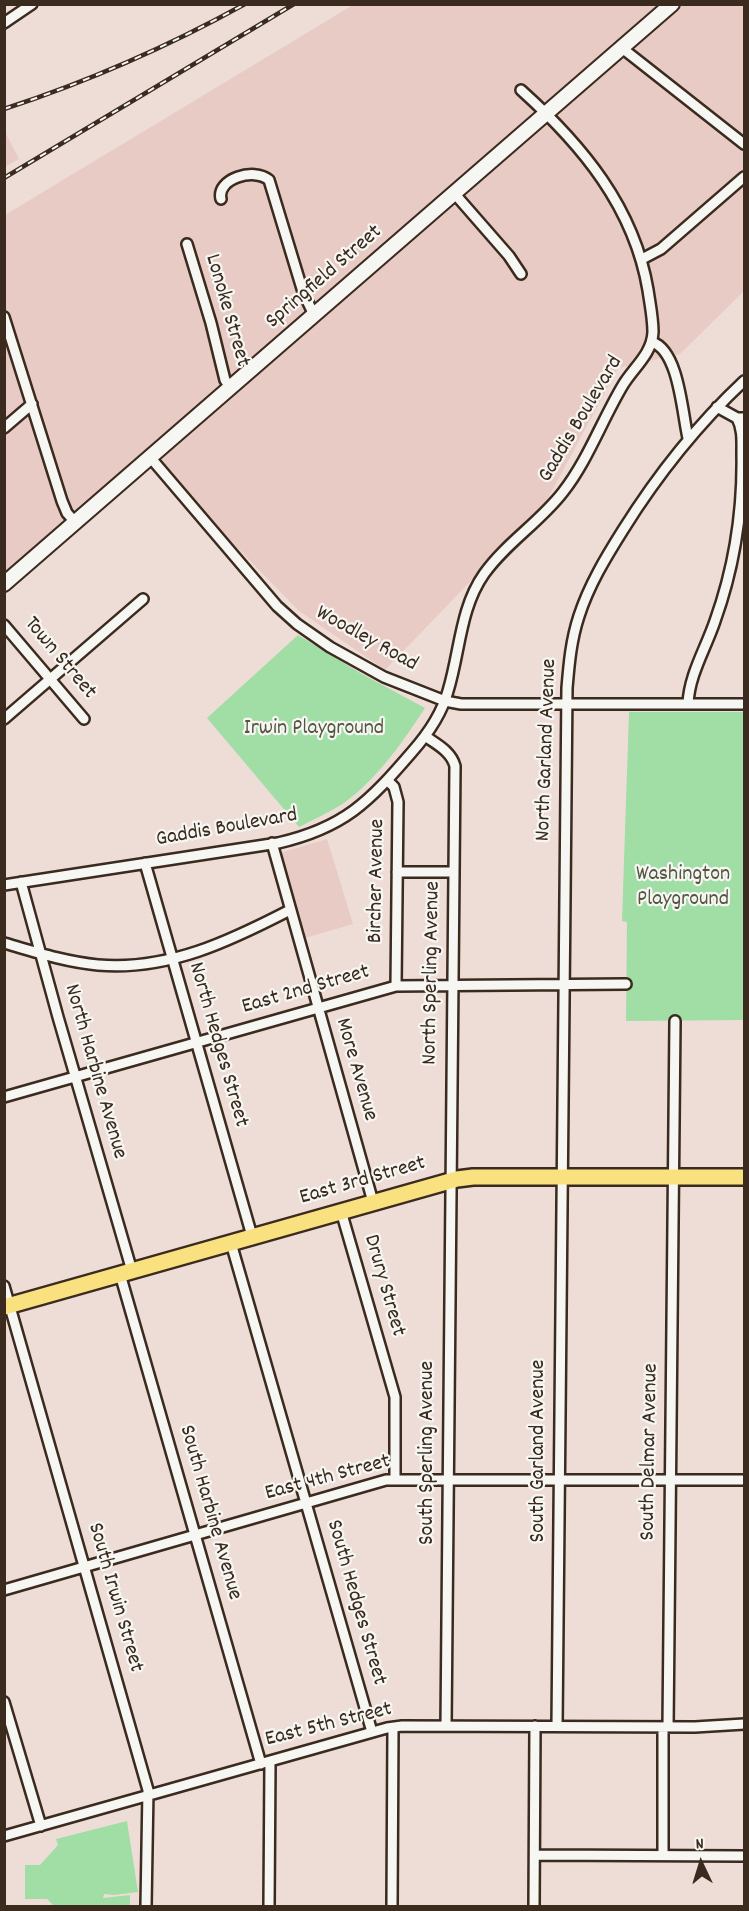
<!DOCTYPE html>
<style>
body{margin:0}
#map{position:relative;width:749px;height:1911px;overflow:hidden;background:#eeddd7;font-family:Dekko,sans-serif}
canvas{display:block}
.frame{position:absolute;inset:0;border:6px solid #3b2a1e;pointer-events:none}
.north{position:absolute;left:671px;top:1833px;width:60px;height:60px;-webkit-text-stroke:4px #f6f6f2;paint-order:stroke;rotate:356deg;font-size:16px;font-weight:700;line-height:24px;text-align:center;color:#3b2a1e}
.north::after{content:'';display:block;margin:auto;width:21px;height:27px;background:#3b2a1e;clip-path:polygon(50% 0,100% 100%,50% 72%,0 100%)}
</style>
<div id="map">
<canvas width="749" height="1911"></canvas>
<div class="frame"></div>
<div class="north">N</div>
</div>
<script>
const c = document.querySelector('canvas').getContext('2d');
c.lineJoin = 'round';
function paint(path, color) {
  c.fillStyle = color;
  c.fill(path, 'evenodd');
}
function stroke(path, color, width, dash) {
  c.strokeStyle = color;
  c.lineWidth = width;
  c.lineCap = dash ? 'butt' : 'round';
  c.setLineDash(dash || []);
  c.stroke(path);
}
function write(font, color, halo, rows, align = 'center') {
  c.font = font + ' Dekko,sans-serif';
  c.lineWidth = 4.5;
  c.setLineDash([]);
  c.textBaseline = 'middle';
  c.strokeStyle = halo;
  c.fillStyle = color;
  for (const [text, x, y, turn = 0] of rows) {
    c.save();
    c.translate(x, y);
    c.rotate((+turn || 0) * Math.PI / 180);
    c.textAlign = isNaN(turn) ? turn : align;
    if (halo) c.strokeText(text, 0, 0);
    c.fillText(text, 0, 0);
    c.restore();
  }
}
paint(new Path2D(`
 M353,5H744V291L680,354L618,368L545,504L385,670L299,611L150,458L5,581V215Z
 M5,132L19,159L5,167H4Z
 M327,839L353,924L305,938L280,853Z`), '#e8cbc4');
paint(new Path2D(`
 M298,635L362,674L425,708C403,742 377,779 344,803C330,812 314,819 299,827L207,718Z
 M629,712H744V1020L626,1021L627,922L622,921Z
 M127,1821L138,1892L114,1895L104,1894L103,1898L130,1895V1906H54L47,1899H25V1865H40L58,1845L56,1839Z`), '#a0dea6');
const minor = new Path2D(`
 M4,23L32,4
 M622,48L744,144
 M454,193L509,256L521,274
 M221,199C216,179 254,167 269,180L303,292L314,315
 M187,244L211,323L225,380L231,388
 M642,259L661,249L744,177
 M4,317L62,501L67,513L75,522
 M652,342C679,351 682,412 688,438
 M717,407L737,418H744
 M4,428L32,404
 M150,457L277,606L297,624L330,647L384,677L445,701L461,704H744
 M4,625L84,719
 M688,704C689,675 706,648 715,621C734,568 743,510 742,454C742,442 743,429 737,418
 M4,719L143,599
 M425,736C436,744 451,751 455,766L446,1726
 M387,780L394,787L398,802L396,986
 M272,843L373,1202
 M145,863L252,1236
 M397,872H453
 M21,882L58,1017L132,1271
 M4,885L278,843C344,828 369,802 412,752C427,735 442,713 448,691C460,652 460,608 484,574C506,543 540,522 563,492C588,460 602,420 623,385C634,367 652,354 653,332C653,318 650,304 648,290C634,207 582,145 521,90
 M4,943C35,952 66,962 98,965C168,971 230,941 290,910
 M4,1097L396,986L626,984
 M341,1211L395,1397V1479
 M231,1243L372,1732
 M120,1274L261,1764
 M4,1286L148,1790L146,1906
 M4,1590L386,1480H744
 M4,1702L41,1826
 M557,1726L567,688C569,664 571,640 579,616C589,585 606,557 623,530C658,474 696,426 744,381
 M668,1727L675,1021
 M4,1836L387,1728L402,1726L695,1727L744,1724
 M535,1855L744,1856
 M663,1855V1727
 M269,1906L270,1761
 M392,1906L393,1728
 M534,1906L535,1726`);
const secondary = new Path2D(`
 M4,584L672,4`);
const primary = new Path2D(`
 M4,1307L457,1179L473,1177H744`);
stroke(minor, '#3b2a1e', 14);
stroke(secondary, '#3b2a1e', 18);
stroke(primary, '#3b2a1e', 20);
stroke(minor, '#f6f6f2', 9);
stroke(secondary, '#f6f6f2', 14);
stroke(primary, '#fae180', 15);
const rail = new Path2D(`
 M4,109C87,82 169,46 245,4
 M4,178L294,4`);
stroke(rail, '#3b2a1e', 4.5);
stroke(rail, '#f6f6f2', 2, [7]);
write('22px', '#3b2a1e', '#f6f6f2', [
 ["Springfield Street",325,278,-41],
 ["Lonoke Street",226,311,74],
 ["Gaddis Boulevard",582,420,-59],
 ["Woodley Road",366,640,29],
 ["Town Street",59,659,50],
 ["North Garland Avenue",548,750,-88],
 ["Gaddis Boulevard",227,829,-10],
 ["Bircher Avenue",378,881,-89],
 ["North Sperling Avenue",433,973,-89],
 ["East 2nd Street",306,991,-16],
 ["North Hedges Street",217,1045,74],
 ["More Avenue",355,1070,74],
 ["North Harbine Avenue",94,1072,74],
 ["East 3rd Street",363,1182,-16],
 ["Drury Street",383,1286,74],
 ["South Garland Avenue",540,1451,-90],
 ["South Delmar Avenue",651,1452,-89],
 ["South Sperling Avenue",429,1453,-90],
 ["East 4th Street",328,1479,-15],
 ["South Harbine Avenue",209,1513,74],
 ["South Irwin Street",114,1598,74],
 ["South Hedges Street",355,1603,74],
 ["East 5th Street",329,1726,-14]
]);
write('22px', '#545740', '#f6f6f2', [
 ["Irwin Playground",314,730],
 ["Washington",683,876],
 ["Playground",683,901]
]);
</script>
